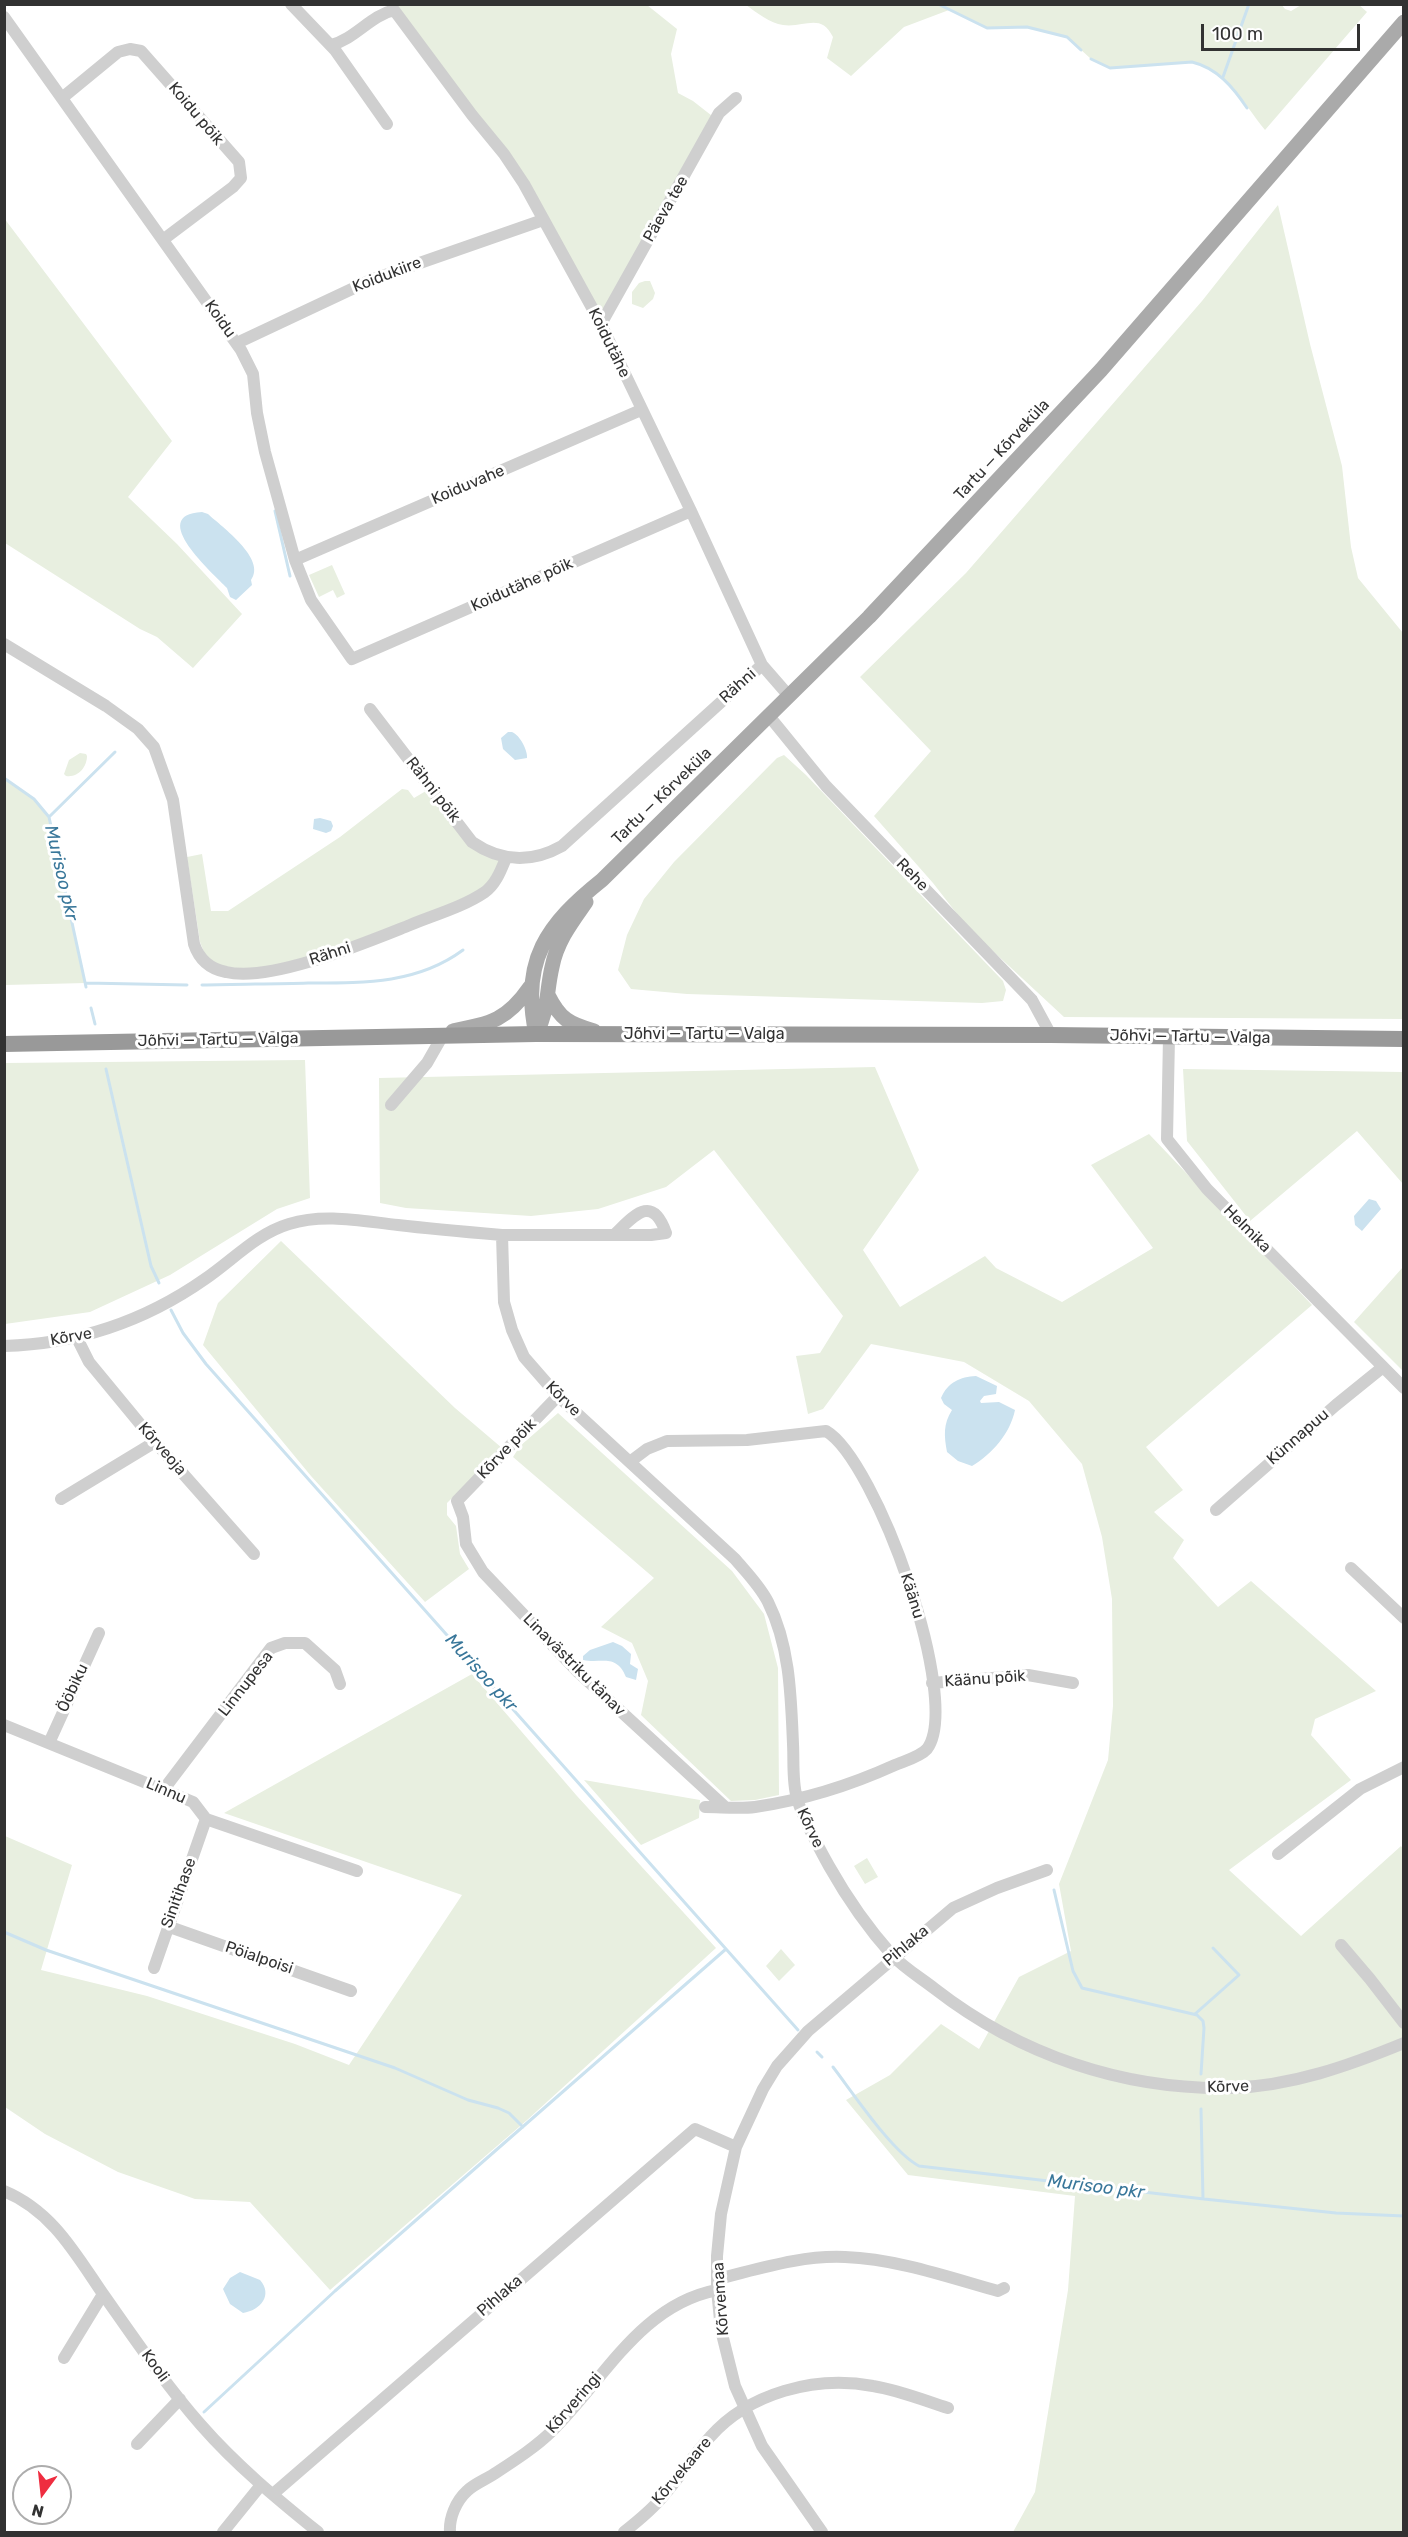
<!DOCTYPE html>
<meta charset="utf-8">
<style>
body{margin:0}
#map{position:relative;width:1408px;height:2537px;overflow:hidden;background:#fff;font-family:Rubik,sans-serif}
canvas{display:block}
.frame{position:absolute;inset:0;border:6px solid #323232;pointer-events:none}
.north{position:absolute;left:12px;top:2465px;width:60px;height:60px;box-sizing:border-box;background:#fff;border:2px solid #adadad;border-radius:50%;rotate:195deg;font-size:16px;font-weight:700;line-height:24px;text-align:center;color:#323232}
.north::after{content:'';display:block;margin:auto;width:21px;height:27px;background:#ef2d40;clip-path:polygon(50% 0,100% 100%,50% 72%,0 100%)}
.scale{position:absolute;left:1201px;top:24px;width:159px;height:27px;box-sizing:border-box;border:3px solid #323232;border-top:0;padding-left:8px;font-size:18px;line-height:21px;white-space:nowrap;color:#323232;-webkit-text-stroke:4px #fff;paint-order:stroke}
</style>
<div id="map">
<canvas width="1408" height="2537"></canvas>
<div class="frame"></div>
<div class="north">N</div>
<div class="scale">100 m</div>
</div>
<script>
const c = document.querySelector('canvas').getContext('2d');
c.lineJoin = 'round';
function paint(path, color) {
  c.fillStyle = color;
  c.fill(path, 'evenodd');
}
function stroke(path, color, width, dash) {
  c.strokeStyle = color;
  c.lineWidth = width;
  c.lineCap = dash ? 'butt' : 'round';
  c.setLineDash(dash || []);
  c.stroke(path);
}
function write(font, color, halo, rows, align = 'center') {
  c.font = font + ' Rubik,sans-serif';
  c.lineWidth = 6;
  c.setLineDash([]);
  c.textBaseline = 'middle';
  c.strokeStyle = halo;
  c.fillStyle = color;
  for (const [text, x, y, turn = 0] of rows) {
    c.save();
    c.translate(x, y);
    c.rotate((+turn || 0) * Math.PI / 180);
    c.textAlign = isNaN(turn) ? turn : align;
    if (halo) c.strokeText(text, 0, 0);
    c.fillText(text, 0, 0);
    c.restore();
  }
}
paint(new Path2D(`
 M1281,4L1285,9L1291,11L1301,5L1358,4L1367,12L1265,130C1244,104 1227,70 1191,62L1110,68L1091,59L1067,37L1027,27L987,28L949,10L904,27L851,76L827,58L833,37C821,12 804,28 783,25C770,23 757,13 746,5Z
 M390,5H647L677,29L671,54L678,93L693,101L716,119L601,324L524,184Z
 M1278,205L1310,344L1342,466L1351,547L1358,578L1403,633V1019L1064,1017L968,928L933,883L874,816L931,751L860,677L966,573L1202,301Z
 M4,218L172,441L128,497L177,544L242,614L193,668L157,637L140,629L5,543Z
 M645,281H650L655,293L653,299L643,308L632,304V292L639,283Z
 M332,565L345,594L337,598L333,590L319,597L309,575Z
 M80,753L86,754L87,756C87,767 78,778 66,776L64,774L69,760Z
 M784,755L806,775L1003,981L1006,990L1003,1001L982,1003L687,994L631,989L618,970L627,935L644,899L674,862L777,758Z
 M5,778L34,799L49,817L86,983L5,985Z
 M431,788L472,842L506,858L485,891L308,962L227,973L206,957L200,942L187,857L202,854L211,911H228L340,837L402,789L408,790L414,798Z
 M305,1060L310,1198L277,1209L170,1275L90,1312L5,1324V1063Z
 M875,1067L919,1170L863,1250L900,1307L985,1256L996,1268L1062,1302L1153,1248L1091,1165L1149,1134L1312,1305L1146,1447L1183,1490L1154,1512L1184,1540L1173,1558L1218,1607L1251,1581L1376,1691L1315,1719L1311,1735L1351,1780L1229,1870L1301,1936L1401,1846L1403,1849V2532H1013L1035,2492L1068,2290L1075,2196L908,2175L846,2100L890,2075L941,2024L979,2049L1019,1977L1071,1951L1059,1884L1108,1760L1113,1706L1112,1599L1102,1537L1082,1464L1029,1401L964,1362L871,1344L823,1409L808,1414L796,1356L820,1353L843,1316L714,1150L666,1187L598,1209L531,1216L406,1208L380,1203L379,1078Z
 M1183,1069L1403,1072V1184L1357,1131L1250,1221L1187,1141Z
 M281,1241L455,1408L502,1448L447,1503V1515L456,1526L460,1554L469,1569L425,1602L311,1476L203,1345L218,1303Z
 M1403,1267V1371L1354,1322Z
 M558,1413L732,1571L764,1614L778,1668L779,1795L755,1800L731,1801L641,1715L648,1681L632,1643L601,1627L654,1578L513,1457L520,1446Z
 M472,1674L577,1796L716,1948L526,2121L330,2290L250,2202L195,2199L118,2172L45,2134L5,2107V1836L72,1865L41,1970L147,1996L295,2044L349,2065L462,1895L224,1813Z
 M584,1780L700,1800L699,1818L641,1845Z
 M867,1858L878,1877L865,1884L854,1866Z
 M781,1949L795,1965L779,1981L766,1966Z`), '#e8efe0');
paint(new Path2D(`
 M202,512L208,514C222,527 267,559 251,580L252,585L236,600L230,597L227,588C214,574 146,515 202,512Z
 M508,732H512C520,735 528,751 527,758L515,760L503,749L501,738Z
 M320,818L331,821L333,826L331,831L326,833L313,829L314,819Z
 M1369,1199L1376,1201L1381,1209L1362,1231L1355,1225L1354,1216Z
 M976,1376L997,1386L996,1394L984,1396L980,1401L981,1403L999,1402L1015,1410C1010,1434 992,1454 972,1466L958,1461L947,1452C944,1436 943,1424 952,1410L944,1404L941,1398C948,1382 960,1377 976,1376Z
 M613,1642L622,1646L631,1654L630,1664L638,1669L636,1680L626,1677C616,1653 601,1664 583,1660V1656L590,1650Z
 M240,2272L260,2280C273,2295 261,2310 243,2313L230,2304L223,2289L230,2278Z`), '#cbe2ef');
stroke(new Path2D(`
 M938,4L987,28L1027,27L1067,37L1081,50
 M1091,59L1110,68L1192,62C1217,68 1233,87 1247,108
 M1223,77L1249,4
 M275,511L290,576
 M4,778L34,799L49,817L86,987
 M49,817L115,752
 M86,983L187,985
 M202,985C237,984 273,984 308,983C364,983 417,984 463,950
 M91,1008L95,1024
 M106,1069L151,1266L159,1283
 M171,1310L183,1333L206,1364L798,2030
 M1054,1890L1073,1971L1082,1988L1197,2015L1203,2021L1204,2028L1201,2074
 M4,1932L46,1950L395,2068L468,2100L498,2108L509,2113L523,2127
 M1195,2014L1239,1975L1213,1948
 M817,2052L822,2057
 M833,2067C853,2093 892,2152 919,2166L1204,2199L1336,2213L1404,2216
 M1201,2109L1203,2199
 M204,2412L335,2291L726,1949`), '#cbe2ef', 3);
stroke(new Path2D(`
 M291,4L335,50L387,124
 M4,17L241,350L253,374L257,413L265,452L295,560L311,600L352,659L691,511
 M331,45C355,39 370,16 394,10L472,115L504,154L524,184L601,324L691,511L762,665L789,696
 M62,98L118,52L130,49L141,51L239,162L241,178L233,187L164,239
 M601,324L719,113L736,98
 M237,343L371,280L543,220
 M295,560L641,410
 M4,644L106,706L138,729L154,747L173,800L194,944C199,959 210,969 226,972C270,983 367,942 410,925C434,915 463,907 485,892C496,884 501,870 506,858
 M370,709L472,842C501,862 532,863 562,846L762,665
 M769,716L826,786L1032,1000L1051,1035
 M1169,1037L1167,1139L1207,1189L1404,1388
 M391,1105L427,1063L443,1035
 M502,1235H651L666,1233C652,1193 634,1216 614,1235
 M77,1338L89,1362L155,1442L254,1554
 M4,1346C78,1344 145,1321 205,1279C233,1260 256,1234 289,1224C324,1213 361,1221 398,1225C432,1229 467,1232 502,1235L504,1302L512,1330L524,1357L558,1396L735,1559C747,1573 760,1586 768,1602C790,1646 791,1696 793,1744C794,1761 792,1782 797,1798C802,1817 819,1848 829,1866C847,1898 867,1927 892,1955C904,1968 921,1978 935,1989C1020,2055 1123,2090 1231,2088C1292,2086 1348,2066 1404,2043
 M558,1396L457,1501L463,1517L466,1544L483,1572L578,1672L725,1807
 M631,1461L647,1449L667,1441L747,1440L826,1431C876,1460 963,1701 927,1749C920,1757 904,1761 895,1765C851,1785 803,1800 755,1807C739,1809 721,1807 705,1807
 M61,1499L155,1442
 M1216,1510L1336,1405L1383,1367
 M1351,1568L1404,1618
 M932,1683L1028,1675L1073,1683
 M4,1725L193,1802L206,1819L357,1871
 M49,1743L99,1633
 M164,1789L271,1648L285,1643H305L335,1670L340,1684
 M1278,1854L1360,1789L1404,1767
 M167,1926L351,1991
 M1341,1945L1370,1979L1404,2023
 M154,1968L206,1819
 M4,2191C52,2211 75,2253 103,2294C134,2338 165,2384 201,2425C236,2465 277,2499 318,2532
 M717,2279C759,2269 801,2255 845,2257C897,2259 948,2277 998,2291L1004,2288
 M64,2358L103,2294
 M137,2444L180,2399
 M273,2494L695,2129L736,2147
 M223,2532L261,2485
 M450,2532C449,2518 456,2501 467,2491C474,2484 485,2480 494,2474C514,2461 536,2447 553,2430C604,2380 640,2305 717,2290
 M624,2532C638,2521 653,2509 664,2495C680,2477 693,2455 710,2437C749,2393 815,2375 873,2386C898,2390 923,2400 948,2408
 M822,2532L762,2446L735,2386L721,2330L717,2290V2256L721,2214L736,2147L763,2089L777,2066L808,2031L953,1908L997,1888L1047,1870`), '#cfcfcf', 12);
stroke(new Path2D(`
 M548,995C560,1019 569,1024 594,1031
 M453,1031C492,1023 507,1020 530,987
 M536,1034C520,961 547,924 602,880L869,617L1101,370L1404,22
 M536,1034C549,1009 546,993 552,967C557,941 572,922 586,902`), '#aaa', 15);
stroke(new Path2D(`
 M4,1044L536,1034L1051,1035L1404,1039`), '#999', 16);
write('16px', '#323232', '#fff', [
 ["Koidu põik",196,114,50],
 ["Päeva tee",666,209,-60],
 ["Koidukiire",387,275,-21],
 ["Koidu",220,319,55],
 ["Koidutähe",609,343,64],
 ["Tartu — Kõrveküla",1002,450,-47],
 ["Koiduvahe",468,485,-23],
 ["Koidutähe põik",522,585,-24],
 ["Rähni",738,686,-42],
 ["Rähni põik",433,790,52],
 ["Tartu — Kõrveküla",662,796,-44],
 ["Rehe",912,875,46],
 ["Rähni",330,954,-18],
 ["Jõhvi — Tartu — Valga",704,1034],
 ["Jõhvi — Tartu — Valga",1190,1037,1],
 ["Jõhvi — Tartu — Valga",218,1040,-1],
 ["Helmika",1247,1229,45],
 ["Kõrve",71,1337,-10],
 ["Kõrve",563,1399,45],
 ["Künnapuu",1298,1437,-41],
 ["Kõrveoja",162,1449,49],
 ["Kõrve põik",507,1449,-46],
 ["Käänu",912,1596,73],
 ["Linavästriku tänav",574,1665,45],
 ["Käänu põik",985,1679,-4],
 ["Linnupesa",246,1684,-52],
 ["Ööbiku",73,1688,-65],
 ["Linnu",166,1791,23],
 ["Kõrve",810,1828,65],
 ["Sinitihase",179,1893,-70],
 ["Pihlaka",906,1946,-40],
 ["Pöialpoisi",259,1958,19],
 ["Kõrve",1228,2087,-2],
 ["Pihlaka",500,2296,-41],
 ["Kõrvemaa",721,2299,-94],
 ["Kooli",155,2366,54],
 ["Kõrveringi",574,2403,-49],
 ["Kõrvekaare",682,2471,-50]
]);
write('italic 18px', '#39779a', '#fff', [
 ["Murisoo pkr",61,873,77],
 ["Murisoo pkr",481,1673,48],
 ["Murisoo pkr",1096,2187,7]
]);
</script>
